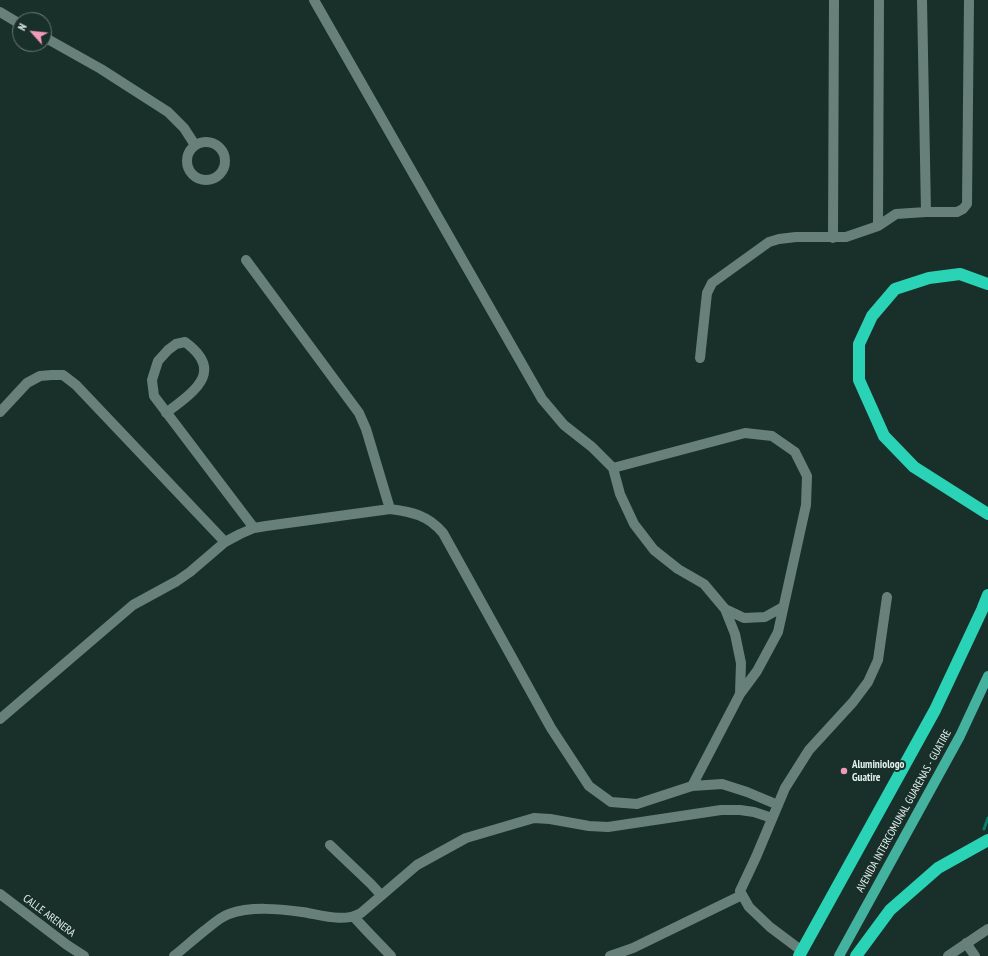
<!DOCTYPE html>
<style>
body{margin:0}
#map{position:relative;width:988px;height:956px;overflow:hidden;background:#192f2a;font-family:"PT Sans Narrow",sans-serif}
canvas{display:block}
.north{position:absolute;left:12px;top:12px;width:40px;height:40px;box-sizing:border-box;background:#192f2a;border:1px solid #6a7c78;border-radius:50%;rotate:297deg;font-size:11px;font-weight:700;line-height:16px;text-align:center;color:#e3f0ec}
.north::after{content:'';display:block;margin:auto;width:14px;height:18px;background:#ef9ab8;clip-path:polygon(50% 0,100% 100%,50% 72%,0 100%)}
</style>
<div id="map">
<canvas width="988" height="956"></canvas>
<div class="north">N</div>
</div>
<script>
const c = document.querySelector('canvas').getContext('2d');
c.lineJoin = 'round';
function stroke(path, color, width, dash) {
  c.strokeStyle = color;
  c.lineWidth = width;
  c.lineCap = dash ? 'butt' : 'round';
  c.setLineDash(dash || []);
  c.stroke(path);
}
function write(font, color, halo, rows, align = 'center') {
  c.font = font + ' "PT Sans Narrow",sans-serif';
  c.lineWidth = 4;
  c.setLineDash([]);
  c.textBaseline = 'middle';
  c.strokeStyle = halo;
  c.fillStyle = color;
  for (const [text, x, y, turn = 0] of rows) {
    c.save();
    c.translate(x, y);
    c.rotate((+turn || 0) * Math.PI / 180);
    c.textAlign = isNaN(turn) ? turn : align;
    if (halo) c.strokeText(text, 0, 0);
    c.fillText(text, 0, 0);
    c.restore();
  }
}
stroke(new Path2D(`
 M984,829L988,818`), '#02806d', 3);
stroke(new Path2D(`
 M314,0L542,399L564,425L592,447L613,468L620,494L634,524L654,550L678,569L704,584L725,609L735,634L741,663L740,694L692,786
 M922,0L926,212
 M0,12L20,24
 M44,37L101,69L168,112L184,128L195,145
 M187 161a19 19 0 1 1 38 0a19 19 0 1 1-38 0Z
 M878,226L879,0
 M833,238L834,0
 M246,260L359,413L366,429L390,509
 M700,358L707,293L712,283L769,242L779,239L796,237H846L878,226L896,214L926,212H957L963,209L967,204L969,0
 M0,412L27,383L40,376L52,375H63L76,385L225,542
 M166,413C193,392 226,372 185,342L176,344L168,350L158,361L152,380L154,396L254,528
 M613,468L745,433L772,436L795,452L807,476L806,505L778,632L757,671L740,694
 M725,609L744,618L765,617L783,607
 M0,719L133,605L177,581L190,572L225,542L240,534L254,528L266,526L390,509C412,512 428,515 443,533L551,728L589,786L611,802L637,804L692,786L722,784L747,792L778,805
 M330,845L371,884L381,895
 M0,894L67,945L84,956
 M354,917L366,930L391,956
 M966,943L975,956
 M802,951L770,927L749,907L740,891L756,857L785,788L809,750L853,702L868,682L878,660L887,597
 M174,956C184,948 194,939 204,931C212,925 220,917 229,914C251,906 279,909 302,912C321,915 344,923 361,913L417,865L466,838L534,818L550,819L589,826L608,827L721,810H740L754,812L772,818
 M610,956L633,948L742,895
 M948,956L988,929`), '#68807a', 10);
stroke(new Path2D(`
 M839,956L960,736L988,676`), '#43b29e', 10);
stroke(new Path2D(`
 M988,284L960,274L929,278L895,289L872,316L859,344V380L884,436L914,467L988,514
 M799,956L935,710L982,610L988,595
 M856,956L890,910L938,868L988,840`), '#2bd3b6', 12);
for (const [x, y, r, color] of [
 [844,771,4,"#ef9ab8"]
]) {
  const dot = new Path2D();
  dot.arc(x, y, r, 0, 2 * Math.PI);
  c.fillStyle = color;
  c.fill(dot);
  stroke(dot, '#192f2a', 1.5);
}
write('bold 11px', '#e3f0ec', '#192f2a', [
 ["Aluminiologo",852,765],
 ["Guatire",852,778]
], 'left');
write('11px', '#e3f0ec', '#192f2a', [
 ["AVENIDA INTERCOMUNAL GUARENAS - GUATIRE",904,811,-61],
 ["CALLE ARENERA",49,916,37]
]);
</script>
